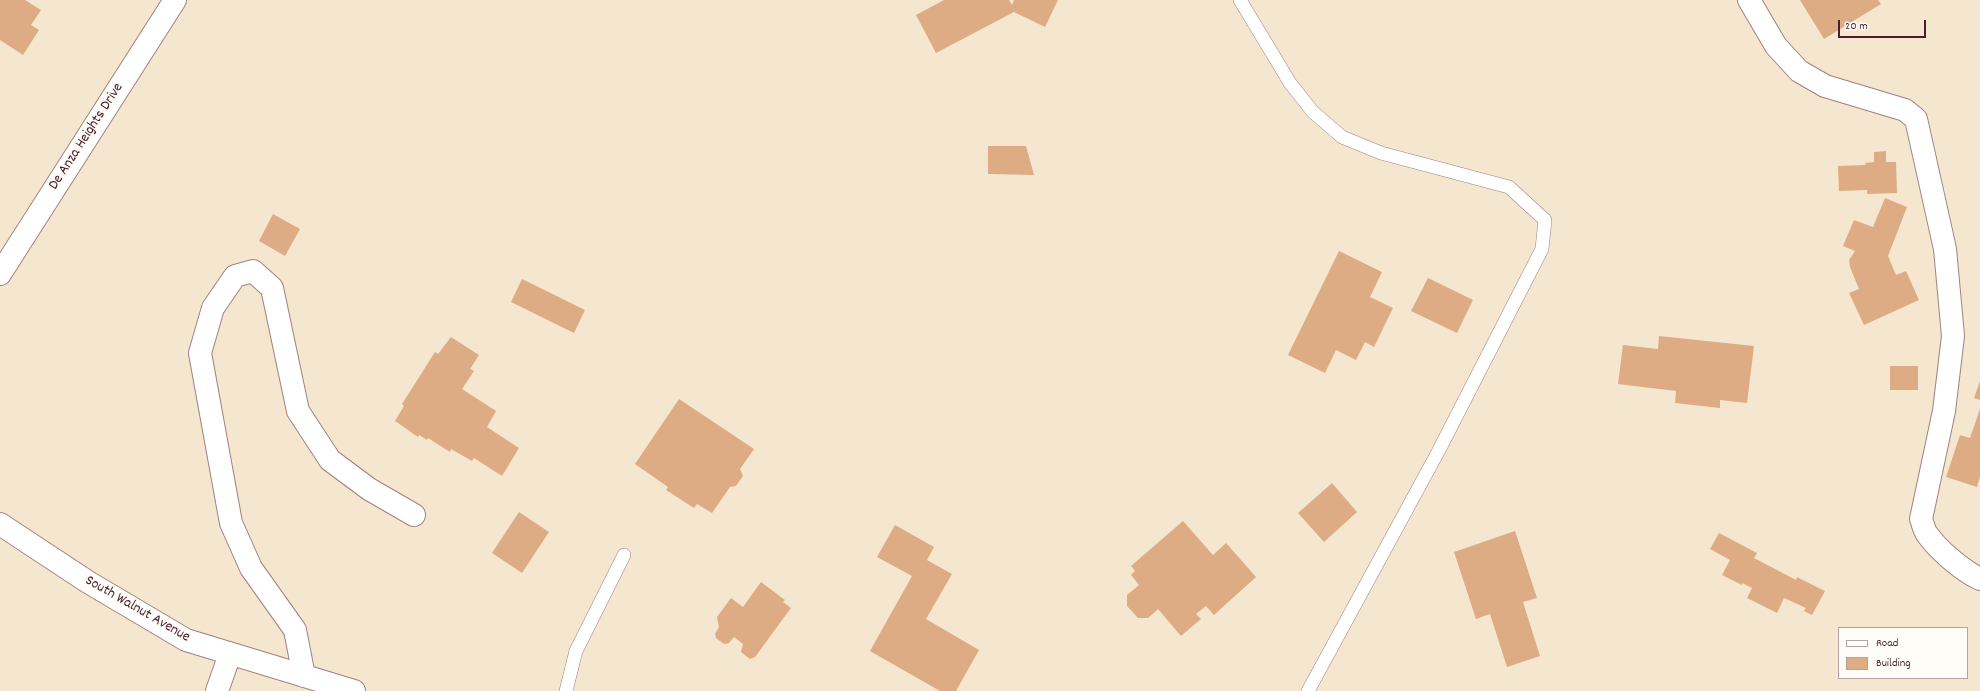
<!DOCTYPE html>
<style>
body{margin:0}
#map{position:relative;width:1980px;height:691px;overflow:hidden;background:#f5e6cf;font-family:Dekko,sans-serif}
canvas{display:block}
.legend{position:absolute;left:1838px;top:627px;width:130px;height:52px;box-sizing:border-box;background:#fdfcf7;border:1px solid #b5a4a5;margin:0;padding:5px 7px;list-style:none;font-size:12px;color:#4a1f2b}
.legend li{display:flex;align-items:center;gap:8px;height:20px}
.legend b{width:20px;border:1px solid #b5a4a5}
.scale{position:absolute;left:1838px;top:20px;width:88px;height:18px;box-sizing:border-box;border:2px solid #4a1f2b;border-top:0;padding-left:5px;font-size:12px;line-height:14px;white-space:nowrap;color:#4a1f2b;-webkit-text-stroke:3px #fdfcf7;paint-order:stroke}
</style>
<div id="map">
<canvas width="1980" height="691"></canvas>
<ul class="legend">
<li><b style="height:5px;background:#fff"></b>Road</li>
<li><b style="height:11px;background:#deac84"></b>Building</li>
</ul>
<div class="scale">20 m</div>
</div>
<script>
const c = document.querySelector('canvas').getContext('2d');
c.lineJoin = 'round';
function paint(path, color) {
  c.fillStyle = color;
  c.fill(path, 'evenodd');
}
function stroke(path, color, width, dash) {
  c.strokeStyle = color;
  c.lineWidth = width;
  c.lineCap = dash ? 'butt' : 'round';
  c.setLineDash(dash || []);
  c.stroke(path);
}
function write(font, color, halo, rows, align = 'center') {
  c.font = font + ' Dekko,sans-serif';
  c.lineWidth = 4;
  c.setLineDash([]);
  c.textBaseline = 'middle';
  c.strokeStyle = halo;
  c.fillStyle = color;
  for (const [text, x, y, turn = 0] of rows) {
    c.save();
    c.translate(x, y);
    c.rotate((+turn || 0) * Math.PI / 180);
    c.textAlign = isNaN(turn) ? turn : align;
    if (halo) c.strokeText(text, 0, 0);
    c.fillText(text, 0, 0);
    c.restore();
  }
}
paint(new Path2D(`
 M0,0H25L41,10L31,25L39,30L23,55L0,40Z
 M944,0H1009L1012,5L1014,0H1058L1045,27L1014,12L936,53L916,15Z
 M1800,0H1878L1881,4L1824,39Z
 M988,146H1026L1034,175L988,174Z
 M1886,151V162H1896L1897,193L1867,194V190L1839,191L1838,166L1866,165L1865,163L1874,162V152Z
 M1885,198L1907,207L1888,256L1896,275L1906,271L1919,300L1864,325L1849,293L1859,289L1850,267L1849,260L1855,251L1843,246L1854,220L1873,227Z
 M273,214L300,229L285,256L259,241Z
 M1339,251L1382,272L1370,297L1393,308L1374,347L1365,342L1356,360L1336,350L1325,373L1288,355Z
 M1428,278L1473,300L1457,333L1411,311Z
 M522,279L585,310L574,333L511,302Z
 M1659,336L1754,346L1747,403L1720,400V408L1675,403L1676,391L1618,384L1623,345L1658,349Z
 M451,337L479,355L470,369L474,371L462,389L496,411L487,427L519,448L502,476L474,458L472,461L451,449L450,452L428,438L427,440L419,435L418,437L395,421L404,406L402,404L435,352L438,354Z
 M1890,366H1918V390H1890Z
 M1980,381V400L1974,398Z
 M679,399L754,449L740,469L743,476L736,486L730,487L712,513L697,504L694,508L666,490L668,487L635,464Z
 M1980,409V476L1977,487L1946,477L1960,435L1970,438Z
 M1332,483L1357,512L1324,542L1298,513Z
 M519,512L549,532L522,573L492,553Z
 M1183,521L1213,555L1226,543L1256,577L1214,615L1206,606L1196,614L1201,619L1181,636L1158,609L1148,618H1138L1127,606V595L1139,585L1131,575L1135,571L1131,566Z
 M895,525L934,547L927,560L952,574L926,619L979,650L956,691H940L870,651L912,576L877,557Z
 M1515,531L1537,598L1523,602L1540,656L1507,667L1490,614L1476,619L1454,552Z
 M1719,533L1757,553L1754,558L1796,580L1797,577L1825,591L1812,615L1804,611L1806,608L1784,598L1777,613L1747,598L1752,588L1742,583V585L1722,575L1730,560L1710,549Z
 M761,582L785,600L783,602L791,608L755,657L750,659L741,652L743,644L734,637L729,643L724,644L716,638L715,634L719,627L717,617L731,598L743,607Z`), '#deac84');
const lane = new Path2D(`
 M1240,0L1290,83L1313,112L1342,137L1381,153L1509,187L1545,220L1542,249L1438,452L1308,691
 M566,691L576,651L624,555`);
const street = new Path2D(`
 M1749,0L1776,46L1799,71L1825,86L1905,110L1916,119L1945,249L1953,336L1944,411L1921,519C1923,524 1924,530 1927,534C1938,550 1963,571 1980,579
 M0,274L175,0
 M0,524L88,582L186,640L354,691
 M304,676L295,630L251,568L231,523L200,353L213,308L235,276L253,271L272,288L298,411L330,460L369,489L414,515
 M217,691L230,654`);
stroke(lane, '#a0827d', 14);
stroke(street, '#a0827d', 24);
stroke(lane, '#fff', 13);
stroke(street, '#fff', 22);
write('15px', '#4a1f2b', '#fdfcf7', [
 ["De Anza Heights Drive",87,137,-57],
 ["South Walnut Avenue",137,610,30]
]);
</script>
